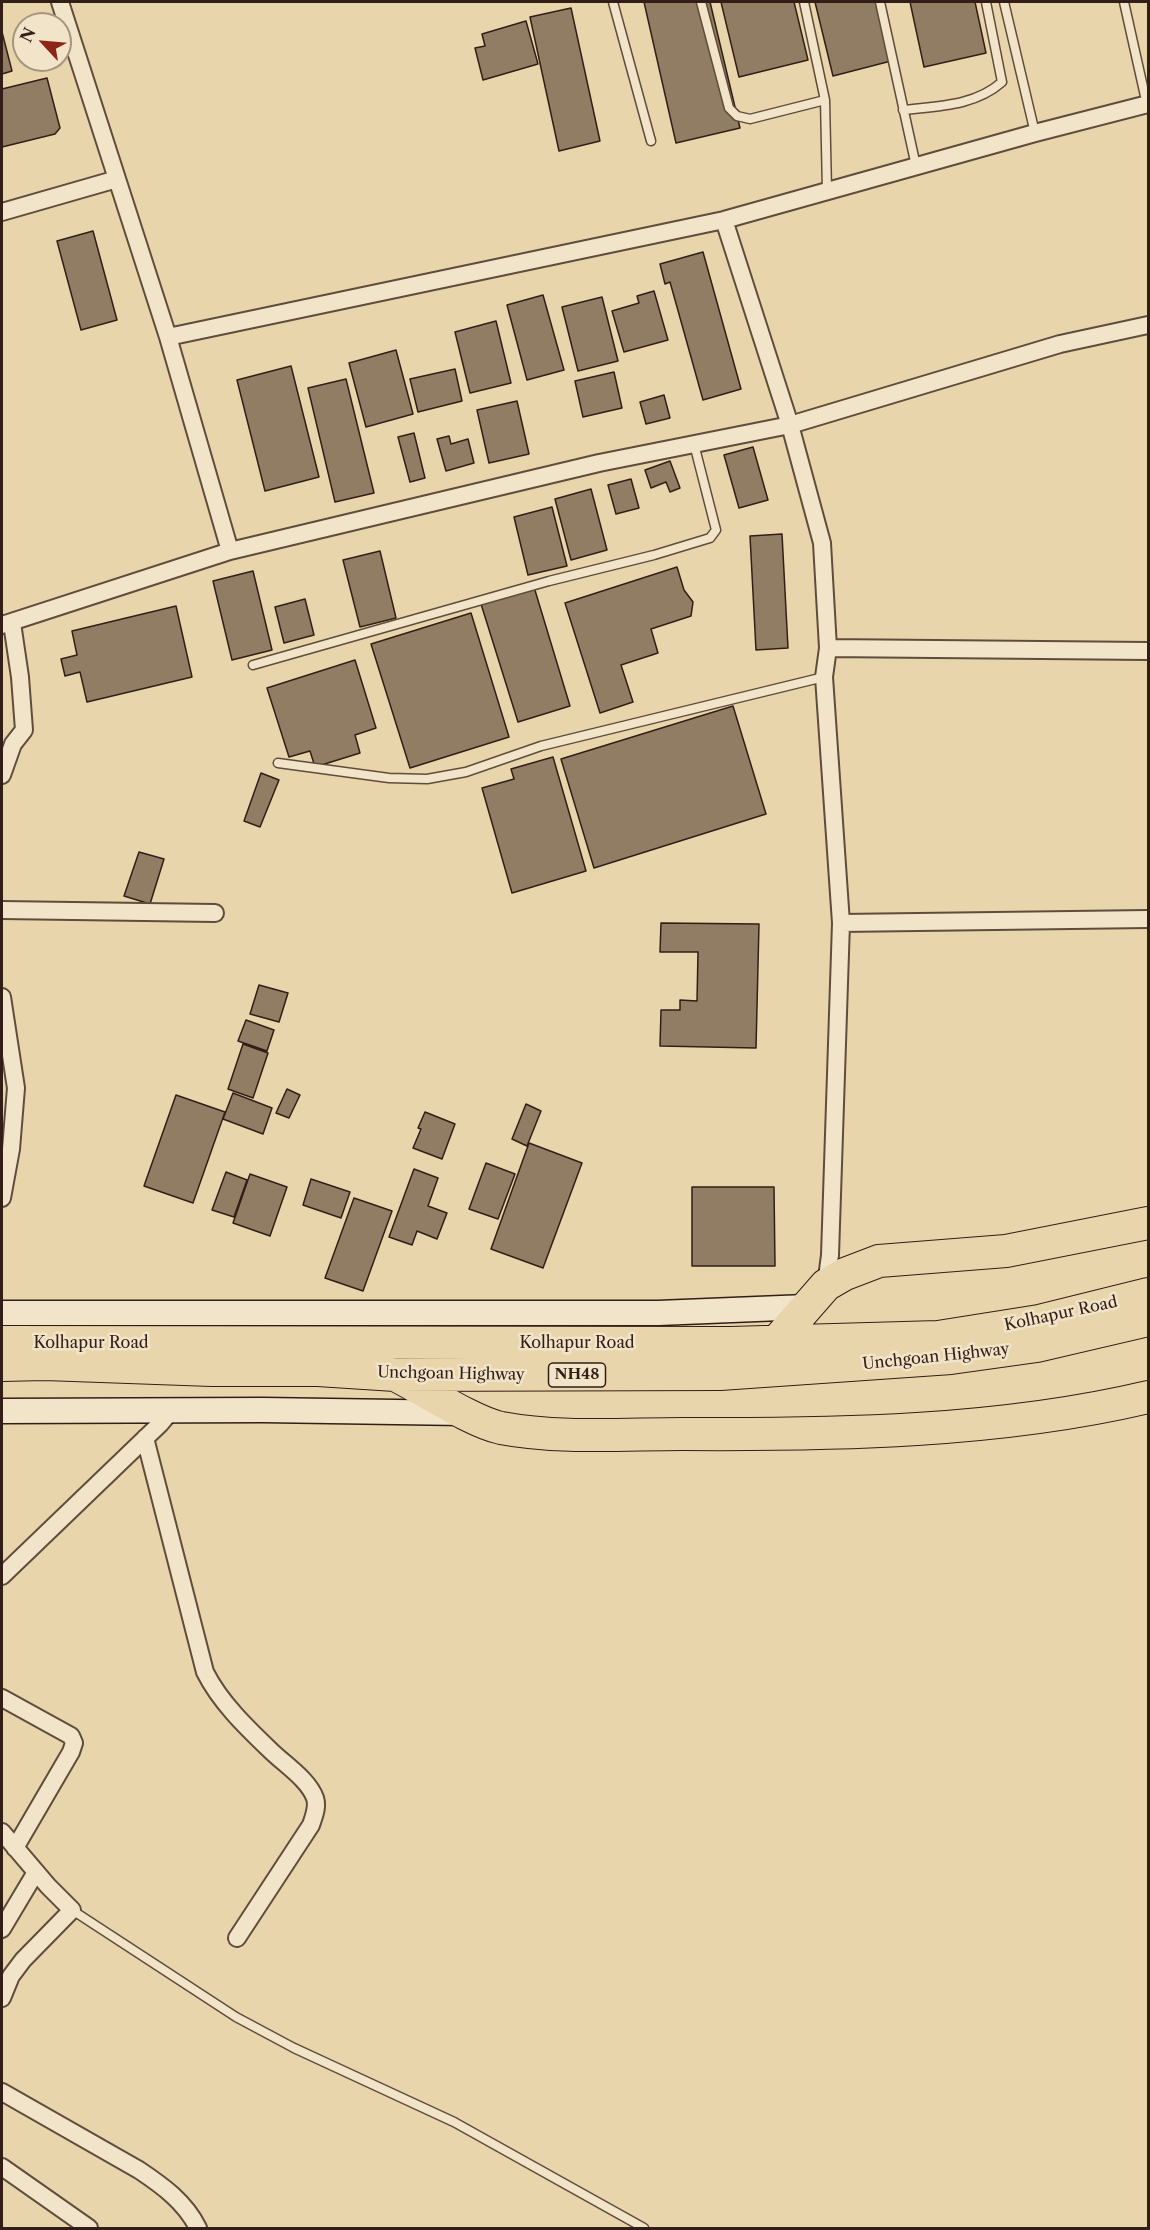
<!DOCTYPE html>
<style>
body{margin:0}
#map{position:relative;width:1150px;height:2230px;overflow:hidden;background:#e9d5ab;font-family:"Libre Caslon Text",serif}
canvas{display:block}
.frame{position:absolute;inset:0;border:3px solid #321e17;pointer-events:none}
.north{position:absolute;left:12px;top:12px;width:60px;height:60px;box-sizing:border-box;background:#f1e4c8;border:2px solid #a59581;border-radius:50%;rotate:296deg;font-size:16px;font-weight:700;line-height:24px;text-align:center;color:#321e17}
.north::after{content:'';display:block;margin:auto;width:21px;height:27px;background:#8f2418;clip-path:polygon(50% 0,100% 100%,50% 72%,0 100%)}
</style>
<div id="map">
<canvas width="1150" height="2230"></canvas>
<div class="frame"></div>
<div class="north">N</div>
</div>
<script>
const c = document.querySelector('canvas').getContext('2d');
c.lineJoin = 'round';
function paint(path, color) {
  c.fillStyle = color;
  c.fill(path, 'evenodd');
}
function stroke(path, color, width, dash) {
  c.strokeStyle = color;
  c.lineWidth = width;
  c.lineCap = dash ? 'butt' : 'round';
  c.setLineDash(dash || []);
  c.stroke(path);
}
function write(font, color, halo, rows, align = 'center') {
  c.font = font + ' "Libre Caslon Text",serif';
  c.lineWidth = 5;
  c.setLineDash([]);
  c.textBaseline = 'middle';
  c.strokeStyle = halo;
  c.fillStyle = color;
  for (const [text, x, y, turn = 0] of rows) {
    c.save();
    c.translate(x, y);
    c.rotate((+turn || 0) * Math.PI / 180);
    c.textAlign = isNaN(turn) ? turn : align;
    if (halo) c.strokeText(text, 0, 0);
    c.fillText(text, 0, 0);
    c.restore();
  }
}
const building = new Path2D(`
 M644,2H710L740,128L676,143Z
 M721,2H794L808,60L739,77Z
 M815,2H879L891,61L833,76Z
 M910,2H975L986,53L924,67Z
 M571,8L600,141L559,151L530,17Z
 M526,21L538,64L483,80L475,48L485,46L482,34Z
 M2,32L12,71L2,74Z
 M47,78L60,128L55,134L2,147V89Z
 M93,231L117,320L81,330L57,241Z
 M703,252L741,389L703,400L670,282L665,284L660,264Z
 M654,291L668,340L624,352L612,311L639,303L637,296Z
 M543,295L564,370L527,380L507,305Z
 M602,297L618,361L578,371L562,307Z
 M496,321L511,383L470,393L455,332Z
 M396,350L413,414L366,427L349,363Z
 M291,366L319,477L265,491L237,380Z
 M455,369L462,401L418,412L410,379Z
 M614,372L622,408L583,417L575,381Z
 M346,379L374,493L335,502L308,388Z
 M664,395L670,418L646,424L640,402Z
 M517,401L529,454L489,463L477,410Z
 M414,433L425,478L410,482L398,437Z
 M449,436L451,444L468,439L474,463L446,471L437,439Z
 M753,447L768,500L739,508L724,455Z
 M670,461L680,488L670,492L666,482L651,488L645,470Z
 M631,479L639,508L616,514L608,485Z
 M591,489L607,550L571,560L555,499Z
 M552,507L567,566L528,575L514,517Z
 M782,534L788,648L756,650L750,536Z
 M380,551L396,618L360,627L343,560Z
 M677,567L684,590L693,602L691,616L651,629L658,653L621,665L633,702L600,713L565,603Z
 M253,571L272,650L232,660L213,581Z
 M534,587L570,706L518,722L481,604Z
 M305,599L314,635L284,643L275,607Z
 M176,606L192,677L87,702L80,672L65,676L61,659L77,655L72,631Z
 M471,613L509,737L410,768L371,644Z
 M355,660L376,728L355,735L360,753L315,767L310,751L289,757L267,688Z
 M733,706L766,814L594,868L561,759Z
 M553,757L586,871L512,893L482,788L514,779L511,769Z
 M261,773L279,780L260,827L244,821Z
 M139,852L164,859L150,904L124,896Z
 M661,923L759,924L756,1048L660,1046L661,1010H680V1000L697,1001L698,952H660Z
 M259,985L288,993L279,1022L250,1014Z
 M246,1020L274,1030L267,1051L238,1041Z
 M243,1044L268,1053L253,1098L228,1089Z
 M287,1089L300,1095L289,1118L276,1113Z
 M233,1093L272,1108L263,1134L223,1119Z
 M176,1095L225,1112L193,1203L144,1186Z
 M526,1104L541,1111L527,1146L512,1139Z
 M425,1112L455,1124L442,1159L413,1148L421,1129L418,1128Z
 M529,1143L582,1163L543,1268L491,1249Z
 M486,1163L515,1174L498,1219L469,1209Z
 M414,1169L438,1178L428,1206L447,1213L437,1239L417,1231L412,1245L389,1237Z
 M226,1172L247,1180L234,1217L212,1210Z
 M250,1174L287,1187L270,1236L233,1223Z
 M311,1179L350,1192L341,1218L303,1205Z
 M692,1187H774L775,1266H692Z
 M354,1198L392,1211L363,1291L325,1278Z`);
paint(building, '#917d64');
stroke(building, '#321e17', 1.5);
const lane = new Path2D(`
 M613,2L651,141
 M701,2L729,108L737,116L750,119L825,100
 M804,2L825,100L827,191
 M880,2L916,166
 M1004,2L1035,133
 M1124,2L1147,105
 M903,110C938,106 975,106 1002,82L986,2
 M253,665L549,581L654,555L710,538L716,530L694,444
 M278,763L389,778L427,779L466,772L541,746L824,677
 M72,1910L236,2017L294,2048L454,2122L644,2228`);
const street = new Path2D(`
 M60,2L168,337L230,551
 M2,212L117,179
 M724,220L790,425L822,543L828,648L824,677L841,923L830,1255L826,1285
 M168,337L724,220L1035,133L1148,104
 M2,625L230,551L599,463L790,425L1060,344L1148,325
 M828,648L1148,651
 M2,775L13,744L24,730L20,677L12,623
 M2,910L215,913
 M841,923L1148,919
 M2,997L16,1088L11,1149L2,1198
 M145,1438L205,1672C220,1702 246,1727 270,1750C284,1764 308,1779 315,1798C318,1807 314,1816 311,1825L237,1938
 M2,1576L160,1424L171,1411
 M2,1698L71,1736L74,1743L71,1752L15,1848
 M2,1832L48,1886L72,1910L23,1960L11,1976L2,1998
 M2,1929L36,1872
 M2,2092L139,2170C163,2186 185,2202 198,2228
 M2,2167L89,2228`);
const secondary = new Path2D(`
 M2,1313H658L806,1307
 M2,1411L263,1410L463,1413`);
const highway = new Path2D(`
 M777,1341L826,1285L845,1274L879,1261L1006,1251L1148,1223
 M2,1342L730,1343L938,1337L1039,1321L1148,1294
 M2,1365L45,1364L212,1370H318L395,1375L720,1374L951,1358L1037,1346L1148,1320
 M399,1377C426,1391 473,1422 501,1428C559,1439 624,1434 683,1434C835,1435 1000,1432 1148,1397`);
stroke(lane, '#604c3c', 11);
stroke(street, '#604c3c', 20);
stroke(secondary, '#321e17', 27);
stroke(highway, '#321e17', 34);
stroke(lane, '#f1e4c8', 8);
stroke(street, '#f1e4c8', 16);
stroke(secondary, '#f1e4c8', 24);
stroke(highway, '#e9d5ab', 32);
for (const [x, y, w] of [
 [577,1375,57]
]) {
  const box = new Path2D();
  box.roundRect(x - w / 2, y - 12, w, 24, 4.5);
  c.fillStyle = '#f1e4c8';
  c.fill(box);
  stroke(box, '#321e17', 1.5);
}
write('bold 15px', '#321e17', null, [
 ["NH48",577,1375]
]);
write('16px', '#321e17', '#f1e4c8', [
 ["Kolhapur Road",1061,1314,-12],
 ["Kolhapur Road",91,1343],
 ["Kolhapur Road",577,1343],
 ["Unchgoan Highway",936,1357,-6],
 ["Unchgoan Highway",451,1374,1]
]);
</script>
